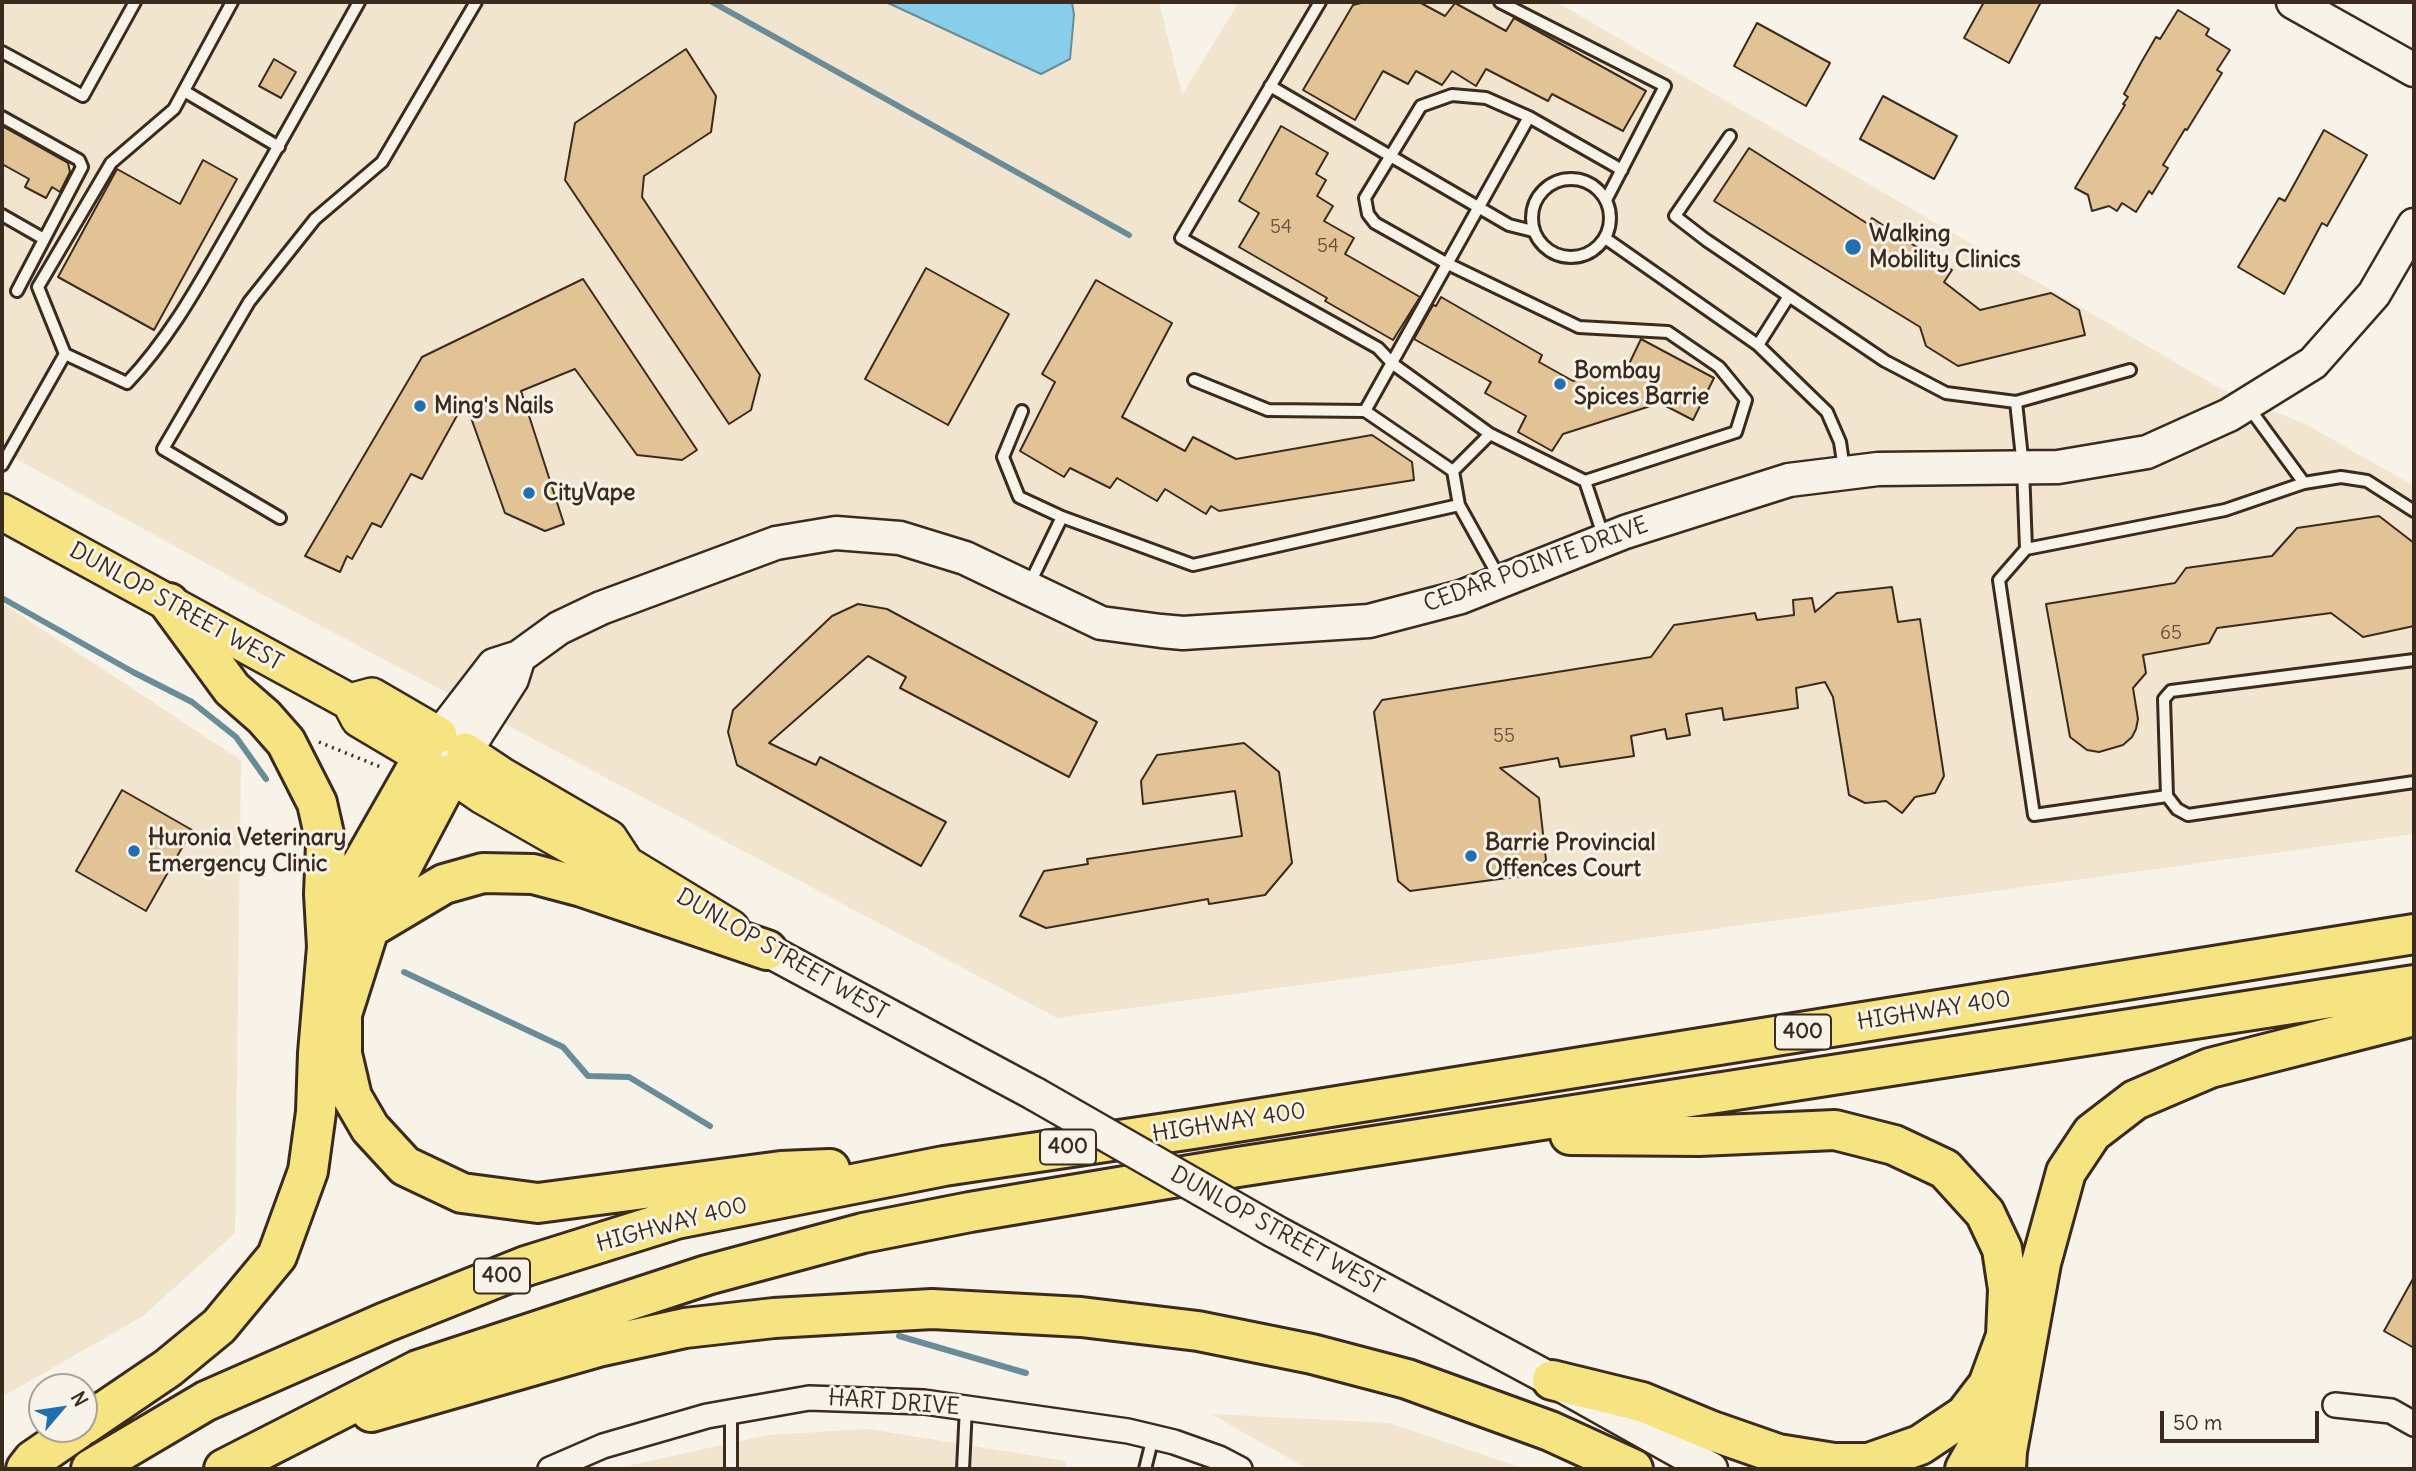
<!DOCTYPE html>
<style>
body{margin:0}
#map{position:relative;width:2416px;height:1471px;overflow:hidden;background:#f7f3e8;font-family:Delius,sans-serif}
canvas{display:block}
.frame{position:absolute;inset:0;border:4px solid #3b2a1e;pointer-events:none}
.north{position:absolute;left:28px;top:1373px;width:70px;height:70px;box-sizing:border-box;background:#f7f3e8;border:2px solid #aca397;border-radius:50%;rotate:61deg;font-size:19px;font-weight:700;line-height:28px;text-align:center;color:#3b2a1e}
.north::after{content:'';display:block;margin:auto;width:24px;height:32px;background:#1f6fb2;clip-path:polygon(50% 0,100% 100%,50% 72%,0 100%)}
.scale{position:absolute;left:2160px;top:1411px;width:159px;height:32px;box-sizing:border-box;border:4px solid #3b2a1e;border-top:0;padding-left:9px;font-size:21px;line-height:24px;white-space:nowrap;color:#3b2a1e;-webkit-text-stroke:5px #f7f3e8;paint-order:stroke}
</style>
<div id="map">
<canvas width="2416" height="1471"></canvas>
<div class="frame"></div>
<div class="north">N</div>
<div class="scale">50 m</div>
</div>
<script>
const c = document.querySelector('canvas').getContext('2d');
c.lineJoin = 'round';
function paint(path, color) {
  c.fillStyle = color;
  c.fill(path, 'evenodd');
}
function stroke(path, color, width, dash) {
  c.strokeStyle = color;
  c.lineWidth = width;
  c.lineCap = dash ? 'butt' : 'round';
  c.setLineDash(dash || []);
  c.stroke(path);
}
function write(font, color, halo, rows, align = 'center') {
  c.font = font + ' Delius,sans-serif';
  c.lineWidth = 6;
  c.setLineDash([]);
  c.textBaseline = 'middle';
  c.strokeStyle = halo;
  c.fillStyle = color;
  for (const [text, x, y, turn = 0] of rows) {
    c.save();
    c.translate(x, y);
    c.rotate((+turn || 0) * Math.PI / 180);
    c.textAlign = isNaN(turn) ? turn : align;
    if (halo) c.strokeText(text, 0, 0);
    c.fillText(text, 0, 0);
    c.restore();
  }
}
paint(new Path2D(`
 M2,2H1159L1182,95L1239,2H1556L2221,389L2307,425L2414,486V834L1057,1018L280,604L2,451Z
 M2,603L241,760L235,1233L143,1316L2,1397Z
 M1211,1414L1389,1423L1525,1469H1308Z
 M868,1429L1066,1461V1469H613L768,1435Z`), '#f1e5cf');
const water = new Path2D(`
 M886,2H1072L1074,15L1070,59L1041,74Z`);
paint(water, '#88cde9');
stroke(water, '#698c98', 2);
stroke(new Path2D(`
 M712,2L1129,235
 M2,598L133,672L192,702L236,737L266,779
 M404,972L563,1047L588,1076L629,1077L710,1126
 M899,1336L1026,1373`), '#698c98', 6);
const building = new Path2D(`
 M1365,2H1419L1445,16L1455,3L1506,31L1514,18L1646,91L1623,131L1552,94L1548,101L1486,69L1476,86L1452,71L1442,85L1416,71L1408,84L1383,71L1355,120L1303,90L1353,5Z
 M1984,2H2041L2009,63L1964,38Z
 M2178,10L2209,29L2206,35L2230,50L2217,70L2222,73L2187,130L2185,129L2163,165L2168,168L2152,194L2149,191L2136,212L2122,203L2117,211L2109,206L2092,211L2088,195L2075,188L2125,105L2123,104L2128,97L2124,94L2142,61L2156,37L2160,39Z
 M1757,23L1830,63L1806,106L1734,66Z
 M686,49L716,96L711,132L644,176L642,197L760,375L751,410L729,424L565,180L575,123Z
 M274,59L296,72L281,98L259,86Z
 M1883,96L1957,136L1934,179L1860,139Z
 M2,126L68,163L70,172L60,192L52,187L46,198L25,187L29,179L2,164Z
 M1281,126L1328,153L1316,174L1326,180L1317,196L1333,206L1324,221L1354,238L1345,254L1420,297L1393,340L1325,301L1327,298L1239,247L1259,213L1239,201Z
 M2324,130L2367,155L2327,226L2322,223L2284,294L2238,267L2279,198L2285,201Z
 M1749,148L1868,224L1872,218L1952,270L1944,282L1980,310L2051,293L2079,310L2085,335L1958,366L1926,346L1920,327L1714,201Z
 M203,160L237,179L154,330L58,277L117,169L180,204Z
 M926,268L1009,314L948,425L865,379Z
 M583,279L697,450L682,460L637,455L575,369L521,391L564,524L545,531L505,513L465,401L422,479L411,474L381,527L372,523L352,559L347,556L340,572L305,556L422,357Z
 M1096,280L1172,323L1122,417L1185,451L1193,437L1236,459L1372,435L1412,462L1414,480L1219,511L1211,506L1206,514L1165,489L1157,501L1117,478L1110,488L1070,468L1064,477L1020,451L1055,382L1042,374Z
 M1441,297L1542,355L1539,362L1573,381L1630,362L1641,339L1714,378L1693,420L1660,403L1563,434L1552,451L1518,432L1526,416L1485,393L1491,382L1414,339L1433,305L1436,306Z
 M2379,516L2414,543V626L2363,637L2331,613L2217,628L2209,643L2143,655L2146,673L2133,688L2138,719L2136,729L2132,737L2123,745L2099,752L2087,750L2070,737L2046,604L2175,583L2186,568L2272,556L2297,528Z
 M1892,587L1898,622L1920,619L1944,776L1935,793L1915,797L1902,813L1886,801L1865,803L1849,795L1833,697L1825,682L1796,688L1798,708L1724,720L1722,708L1686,714L1690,735L1667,739L1665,729L1631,736L1634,756L1560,767L1558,758L1500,768L1539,798L1546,860L1537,874L1410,891L1398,881L1374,712L1382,700L1651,657L1674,625L1755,613L1757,620L1794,615L1793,600L1812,598L1815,612L1837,593Z
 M858,604L887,609L1097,722L1069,777L900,688L906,677L868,656L769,743L816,765L820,757L946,822L921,866L737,765L728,732L733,710L832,616Z
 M1244,743L1279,772L1292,863L1265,895L1209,904L1208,899L1046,928L1020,916L1044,871L1088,864L1087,859L1242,836L1235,791L1143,804L1141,781L1157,755Z
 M122,790L192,830L146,911L76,871Z
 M2414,1277V1348L2384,1331Z`);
paint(building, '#e2c395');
stroke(building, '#3b2a1e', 2);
const lane = new Path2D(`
 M232,2L174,109L111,163L38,287L65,354L127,383C169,339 198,286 228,234C273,157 316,79 359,2
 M1320,2L1181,238L1378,348L1393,364L1490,434L1585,481L1736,432L1746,400L1719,367L1668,332L1579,327L1448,264L1375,223L1368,214L1365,198L1421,106L1452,95L1486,98L1529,117L1622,170
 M1500,2L1665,86L1606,200
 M2,52L83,96L135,2
 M1270,86L1509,225L1533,231
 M184,91L279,147
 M2,117L79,160L82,167L17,291
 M1730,136L1675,216L1706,240L1885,361L1946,393L2016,402
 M1532 218a39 39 0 1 1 78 0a39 39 0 1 1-78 0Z
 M2,215L44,239
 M1605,238L1758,345
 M1789,296L1758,345L1827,412L1840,442L1844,469
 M2130,370L2016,402L2023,467L2026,549L2225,510L2304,483L2247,405
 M1194,380L1268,410L1365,411L1453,471L1459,505L1500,579
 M1022,411L1003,457L1019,497L1062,517L1193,565L1459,505
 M1365,411L1529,117
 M2,465L65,354
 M1453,471L1490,434
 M1585,481L1604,538
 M2304,483L2341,477L2367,481L2414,511
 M280,518L163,449L249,302L315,219L382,162L476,2
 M2026,549L1999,580L2034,815L2167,796L2177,809L2188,815L2414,782
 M1029,585L1062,517
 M2167,796L2164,699L2171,691L2414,660
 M731,1469V1412
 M963,1469L966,1407
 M1145,1469L1153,1437`);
const street = new Path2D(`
 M2335,1405L2391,1411L2414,1424
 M550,1469L603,1446L707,1416L809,1398L924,1402L1128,1431L1174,1442L1219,1458L1240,1469`);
const secondary = new Path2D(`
 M2293,2L2414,70
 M519,657L512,679L451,774L423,757L494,665L519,657L559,628L601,608L776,543L836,533L900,538L965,558L1101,623L1161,631L1183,633L1369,621L1461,597L1625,532L1789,480L1878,469L2058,467L2147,452L2229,415L2313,363L2374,294L2414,225
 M767,950L1035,1094
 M1274,1231L1552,1380L1711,1469`);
const primary = new Path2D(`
 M2,512L350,702L359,719L423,757
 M350,702L372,696L439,735
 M465,751L501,775L609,838L626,864L731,928
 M451,774L483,796L597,861L626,864`);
const highway = new Path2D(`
 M451,774L369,929L342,1014V1054L352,1097L370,1128L405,1166L462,1193L538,1203L781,1171L830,1169
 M370,928L444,884L483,873L533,874L582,887L767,950
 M333,932L350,885L423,757
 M1552,1380L1642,1402L1712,1431L1778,1454L1834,1463H1869L1920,1445L1965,1415L1988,1385L2006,1336L2008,1289L2002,1249L1985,1213L1945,1169L1894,1145L1835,1130L1699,1136L1570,1135
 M371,1412L598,1347L685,1328L774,1318L932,1309L1081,1317L1198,1331L1312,1354L1407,1379L1550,1431L1633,1469
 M84,1425L168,1368L219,1326L277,1256L308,1171L316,1112L318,1053L327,947L324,894L326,843L317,803L286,742L264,717L232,689L169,603
 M26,1469L33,1460L78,1429
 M91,1469L206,1401L386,1322L526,1266L676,1219L944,1166L1193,1129L2414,934
 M224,1469L418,1370L707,1275L863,1233L970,1212L1238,1167L2414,985
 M1965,1469L2006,1396
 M2006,1469L2007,1451L2041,1263L2066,1172L2092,1133L2135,1100L2210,1068L2414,1016`);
stroke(lane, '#3b2a1e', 16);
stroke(street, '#3b2a1e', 28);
stroke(secondary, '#3b2a1e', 37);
stroke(primary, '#3b2a1e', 40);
stroke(highway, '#3b2a1e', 44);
stroke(new Path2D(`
 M319,742L383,768`), '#3b2a1e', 3.5, [2, 5]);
stroke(lane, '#f7f3e8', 10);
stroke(street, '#f7f3e8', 23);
stroke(secondary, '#f7f3e8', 32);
stroke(primary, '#f6e381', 35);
stroke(highway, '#f6e381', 38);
const secondaryBridge = new Path2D(`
 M1035,1094L1274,1231`);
stroke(secondaryBridge, '#3b2a1e', 37, []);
stroke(secondaryBridge, '#f7f3e8', 32);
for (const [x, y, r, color] of [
 [1853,247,9,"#1f6fb2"],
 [1560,384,7,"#1f6fb2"],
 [420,406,7,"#1f6fb2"],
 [529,493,7,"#1f6fb2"],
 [134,851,7,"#1f6fb2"],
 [1471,856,7,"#1f6fb2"]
]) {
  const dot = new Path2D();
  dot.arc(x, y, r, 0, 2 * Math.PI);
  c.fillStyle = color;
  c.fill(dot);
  stroke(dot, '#f7f3e8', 2.5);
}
write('19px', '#65503c', null, [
 ["54",1281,228],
 ["54",1328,247],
 ["65",2171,634],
 ["55",1504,737]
]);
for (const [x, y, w] of [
 [1803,1032,56],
 [1068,1147,56],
 [502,1276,56]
]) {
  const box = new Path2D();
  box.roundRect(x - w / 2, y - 17.5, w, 35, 5);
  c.fillStyle = '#f7f3e8';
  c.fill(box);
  stroke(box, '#3b2a1e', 2);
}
write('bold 21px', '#3b2a1e', null, [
 ["400",1803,1032],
 ["400",1068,1147],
 ["400",502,1276]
]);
write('bold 23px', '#3b2a1e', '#f7f3e8', [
 ["Walking",1869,234],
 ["Mobility Clinics",1869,260],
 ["Bombay",1574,371],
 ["Spices Barrie",1574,397],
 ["Ming's Nails",434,406],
 ["CityVape",543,493],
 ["Huronia Veterinary",148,838],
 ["Emergency Clinic",148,864],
 ["Barrie Provincial",1485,843],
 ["Offences Court",1485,869]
], 'left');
write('23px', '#3b2a1e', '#f7f3e8', [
 ["CEDAR POINTE DRIVE",1536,565,-20],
 ["DUNLOP STREET WEST",176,607,29],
 ["DUNLOP STREET WEST",782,955,30],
 ["HIGHWAY 400",1934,1011,-9],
 ["HIGHWAY 400",1229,1123,-9],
 ["HIGHWAY 400",672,1225,-15],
 ["DUNLOP STREET WEST",1277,1231,29],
 ["HART DRIVE",894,1403,4]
]);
</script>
